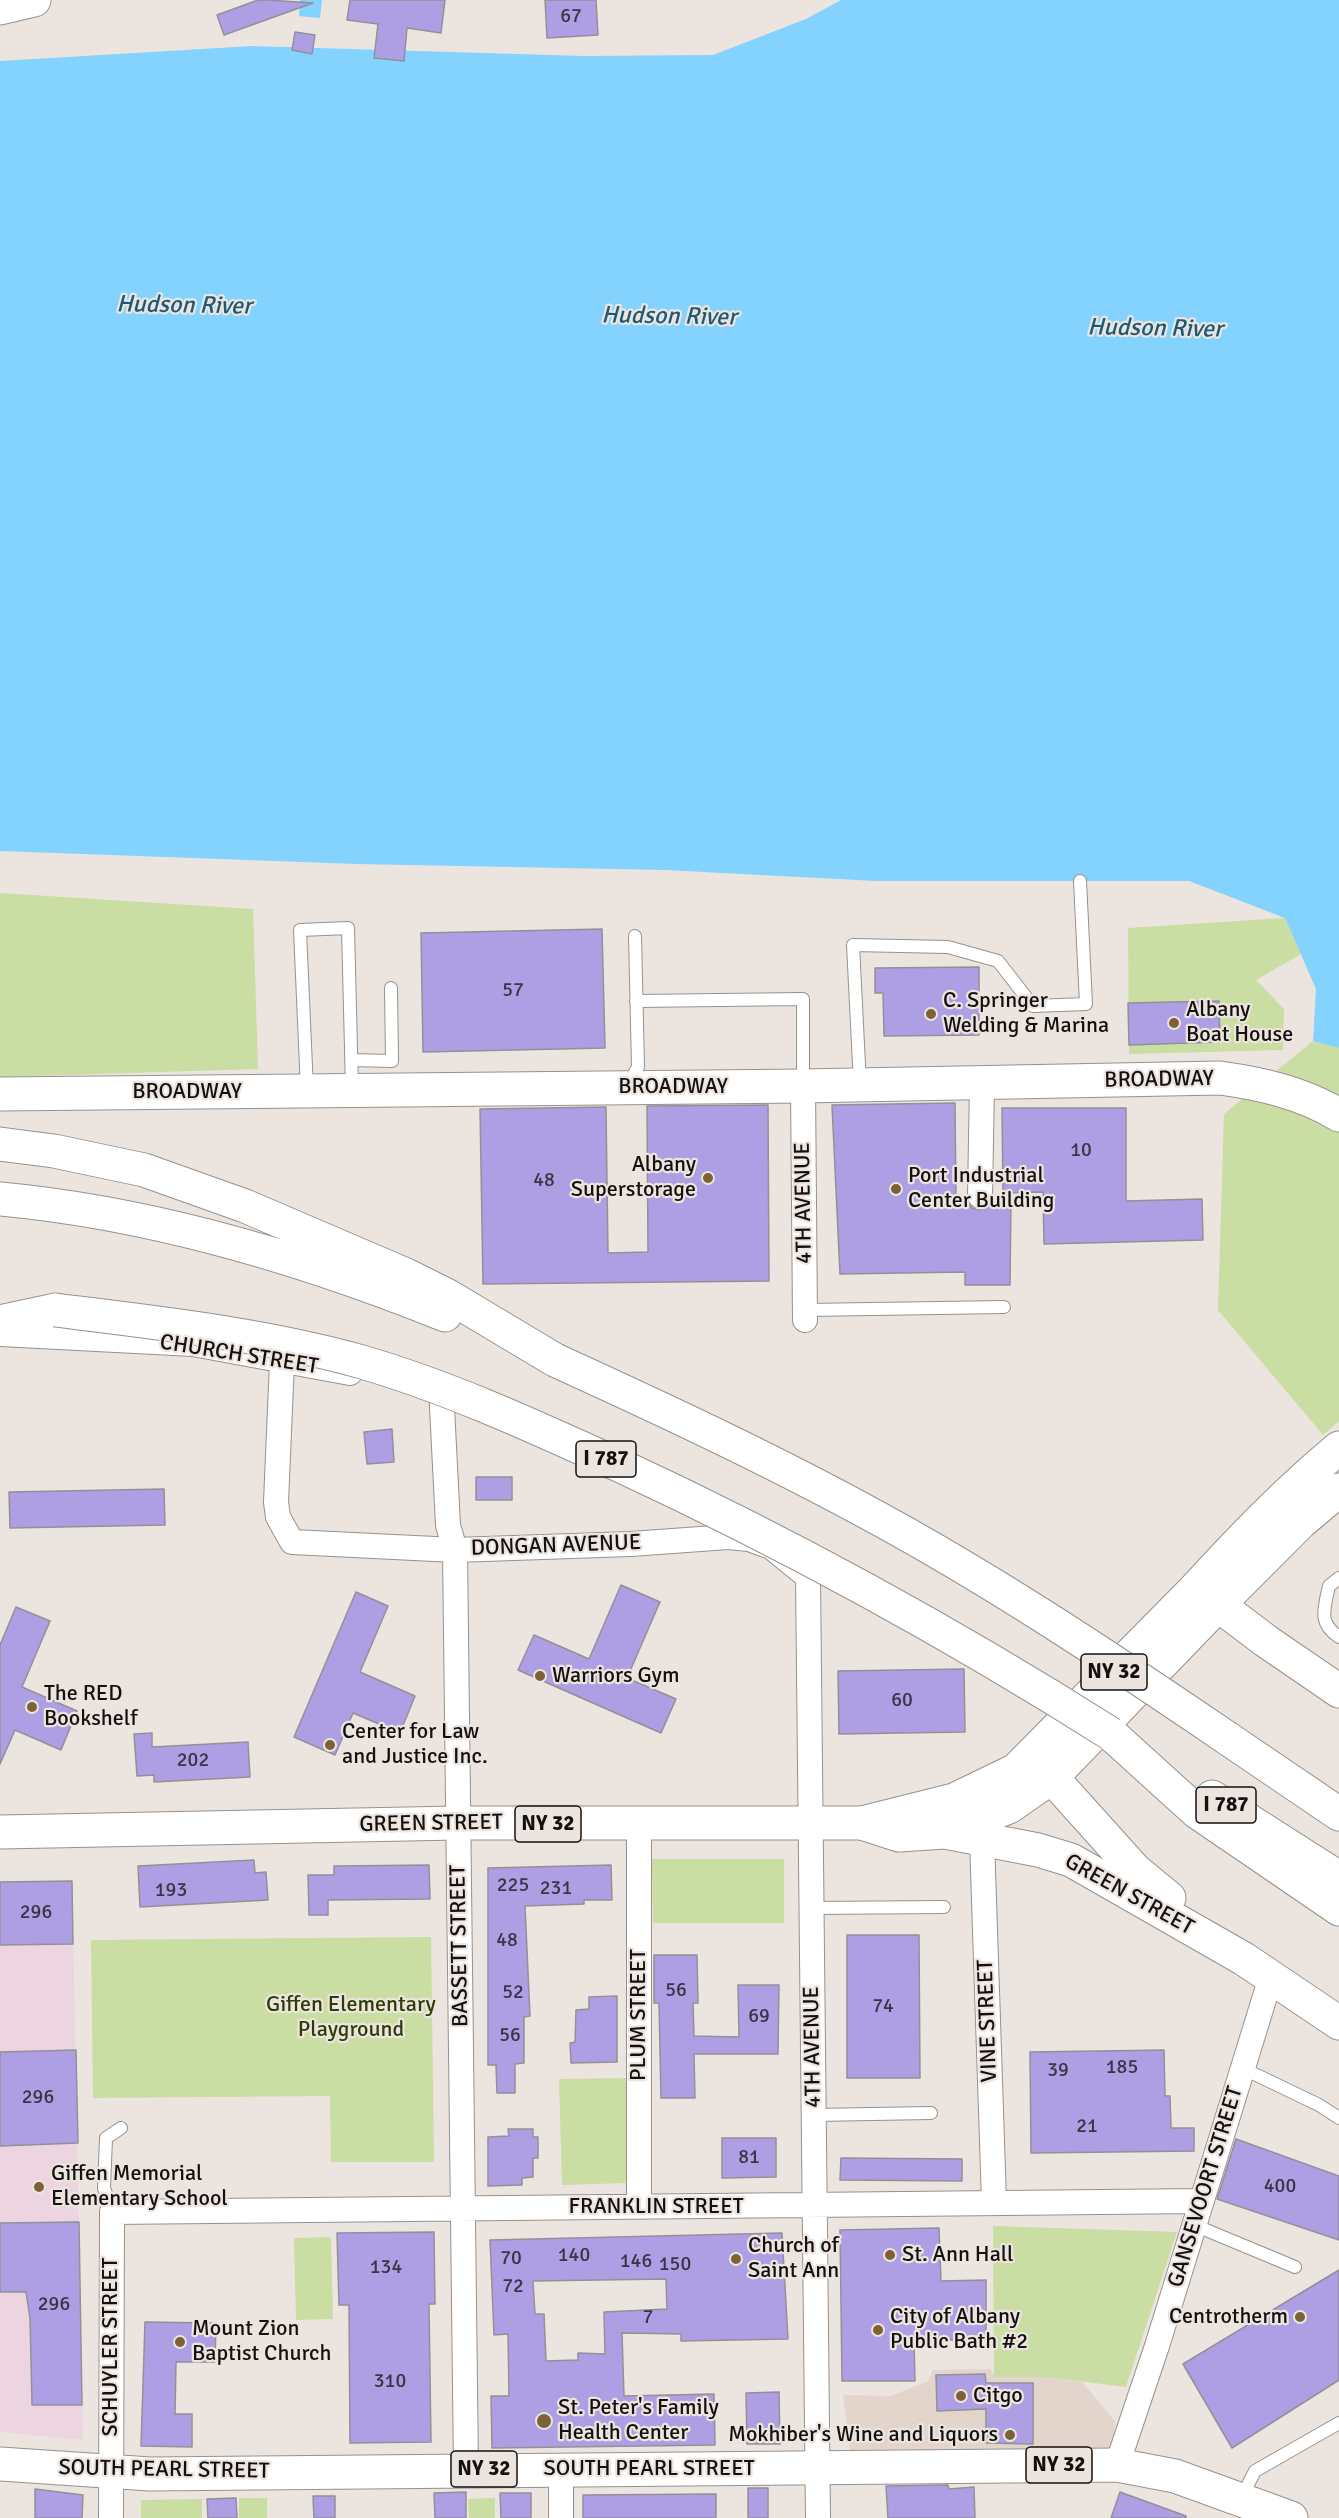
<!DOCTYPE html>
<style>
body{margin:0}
canvas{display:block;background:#ece4df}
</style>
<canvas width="1339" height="2518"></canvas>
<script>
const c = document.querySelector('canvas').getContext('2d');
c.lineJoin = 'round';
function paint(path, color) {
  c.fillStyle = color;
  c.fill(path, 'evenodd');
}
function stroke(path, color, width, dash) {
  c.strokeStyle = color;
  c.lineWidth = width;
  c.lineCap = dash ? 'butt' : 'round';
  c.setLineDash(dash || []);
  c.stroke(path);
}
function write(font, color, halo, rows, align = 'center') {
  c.font = font + ' Signika,sans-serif';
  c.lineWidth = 4.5;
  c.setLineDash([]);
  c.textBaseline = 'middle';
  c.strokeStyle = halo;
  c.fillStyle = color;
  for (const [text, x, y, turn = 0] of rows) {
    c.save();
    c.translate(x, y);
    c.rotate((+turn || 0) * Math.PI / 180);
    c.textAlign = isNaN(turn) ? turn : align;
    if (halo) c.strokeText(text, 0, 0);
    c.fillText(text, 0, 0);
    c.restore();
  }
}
paint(new Path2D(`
 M990,2369L995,2377H1046L1082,2382L1115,2421L1113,2439L1107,2449L850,2450L843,2395L891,2396L928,2381L933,2370Z`), '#e3d5cb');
paint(new Path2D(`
 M0,1881H72L83,2440L0,2432Z`), '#ecd5e1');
paint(new Path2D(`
 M0,893L253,909L258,1069L0,1077Z
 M1285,918L1301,954L1256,980L1284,1009L1283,1050L1129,1054L1128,928Z
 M1313,1041L1339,1048V1421L1323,1435L1218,1310L1224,1114Z
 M652,1859H784V1923H653Z
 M431,1937L434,2162H331L330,2096L93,2098L91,1940Z
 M626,2078L628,2183L562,2185L559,2079Z
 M993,2226L1177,2232L1126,2387L1046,2377H994Z
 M331,2237L333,2319L296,2320L294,2238Z
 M239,2498H267V2518H239Z
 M495,2498V2518H469L468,2499Z
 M202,2499V2518H141V2500Z`), '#cadda2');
paint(new Path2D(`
 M300,0H322L320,18L299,16Z
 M841,0H1339V1048L1313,1041L1316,989L1285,918L1189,881H876L665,870L357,864L0,851V61L252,46L584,56L713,55L806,19Z`), '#84d3ff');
const building = new Path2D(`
 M258,0H268L313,3L224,35L217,15Z
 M350,0H445L441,33L407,28L404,61L374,58L378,24L347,20Z
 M545,0H596L598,35L547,38Z
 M295,32L315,35L312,54L292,50Z
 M602,929L605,1048L423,1052L421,933Z
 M979,967V1035L884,1036L883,993H875V968Z
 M1219,1001L1220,1042L1129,1045L1128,1003Z
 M955,1103L956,1200H967L972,1208L980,1210L987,1208L993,1200L1011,1201L1010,1285H965V1272L840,1274L832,1105Z
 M768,1105L769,1281L483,1284L480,1109L606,1107L608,1253L648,1252L647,1106Z
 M1002,1108H1126V1201L1202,1199L1203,1240L1044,1244L1043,1192L1003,1193Z
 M392,1429L394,1462L367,1464L364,1432Z
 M476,1477H512V1500H476Z
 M164,1489L165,1525L10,1528L9,1492Z
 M621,1585L660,1602L627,1678L676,1699L661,1733L518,1670L534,1635L589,1659Z
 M356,1592L388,1606L360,1672L415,1696L400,1733L353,1713L335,1755L294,1737Z
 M16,1607L50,1621L22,1687L77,1711L61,1750L15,1730L0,1764V1645Z
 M964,1669L965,1732L839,1734L838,1671Z
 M152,1733V1747L248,1742L250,1777L154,1782V1775L137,1776L134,1734Z
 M254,1860L255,1873L266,1872L268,1900L140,1907L138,1866Z
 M429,1865L430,1899L328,1900V1915H309L308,1875H334V1866Z
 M611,1865L612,1900H584V1904L525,1906L530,2016L524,2017V2063L515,2064V2093H497L496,2065H488V1868Z
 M72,1881L73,1944L0,1945V1882Z
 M847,1935H919L920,2078H847Z
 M654,1955H697L698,2003H693L694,2036L739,2037L738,1985H779L778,2054H694L695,2098H661L659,2003H654Z
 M617,1996V2062L571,2063L570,2043L575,2042L576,2010L589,2009V1997Z
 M76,2050L78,2143L0,2146V2052Z
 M1164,2050L1165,2096H1170L1171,2128H1194V2151L1031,2153L1030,2052Z
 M508,2129H533V2137H538V2158H533V2177L522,2178V2185L488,2186V2137L509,2136Z
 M722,2138H776V2177L722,2178Z
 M1236,2139L1339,2176V2240L1217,2199Z
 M841,2158L962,2159V2181L840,2180Z
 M79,2222L82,2405H32L30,2318L26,2292H0V2223Z
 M939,2228L941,2281L986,2280V2340H914L915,2381H842L840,2230Z
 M434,2232L435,2304H429L431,2442L350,2443L349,2305H339L337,2233Z
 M782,2233L788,2339L681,2341V2334L622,2333L624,2396L714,2394L715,2445L492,2448L491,2396H509L508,2334L494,2335L490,2240ZM666,2279L667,2309L604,2312L605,2354L578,2353V2360L546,2361L544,2314H535L533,2281Z
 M1339,2270V2380L1232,2448L1183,2364Z
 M145,2322L216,2323L215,2362H176L175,2414H192V2447L141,2446Z
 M985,2374L986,2383H1033V2444L986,2443V2409L937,2411L936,2375Z
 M779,2392L780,2444H747L746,2393Z
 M948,2485L949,2489L974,2487L975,2518H888L886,2486Z
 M748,2488H768V2518H748Z
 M35,2489L83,2495L82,2518H35Z
 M466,2492V2518H435L434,2493Z
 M1120,2492L1186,2516V2518H1111Z
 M500,2493H531V2518H501Z
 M716,2494V2518H583V2495Z
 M313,2496H335V2518H314Z
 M236,2498L237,2518H208L207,2499Z`);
paint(building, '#ae9ee3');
stroke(building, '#929198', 1.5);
const lane = new Path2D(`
 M636,1001L803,999V1086
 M351,1060L392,1061L391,988
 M628,1084L638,1067L635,936
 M860,1084L853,945L948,947L998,961L1033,1006L1086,1004L1080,881
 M307,1090L300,930L348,928L352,1089
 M805,1310L1004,1307
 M1339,1578L1329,1586C1324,1609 1318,1623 1339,1637
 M812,1908L944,1907
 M1242,2068L1319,2105L1339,2118
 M814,2115L931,2113
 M112,2212L104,2188L106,2138L121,2128
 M1194,2225L1295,2267
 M1241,2498L1255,2471L1339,2423`);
const street = new Path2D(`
 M803,1086L805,1320
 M980,1196L982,1083
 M0,1334L193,1344L350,1373
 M282,1362L276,1502L278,1517L292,1542L455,1550L631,1544L728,1537L749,1539L771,1547L808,1577L818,2518
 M428,1386L441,1388L448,1525L455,1550L466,2469
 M639,1824V2206
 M982,1840L994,2202
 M1117,2465L1157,2346L1271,1977
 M111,2518L112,2212L1201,2201
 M561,2518V2470`);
const secondary = new Path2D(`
 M0,1094L803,1086L1220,1078C1263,1084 1302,1093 1339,1115
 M1196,1588C1241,1539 1287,1491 1339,1448
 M1037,1761L1135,1870L1169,1898
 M862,1823L899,1835L945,1832L1038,1850L1071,1860L1244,1959L1339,2023
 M945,1832L1009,1807L1052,1777L1219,1604L1301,1522L1339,1490`);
const primary = new Path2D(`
 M0,8L34,0
 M0,1832L458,1823H862L954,1800L1016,1770L1196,1588L1266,1641L1339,1691
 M0,2464L150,2474L1117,2465L1175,2476L1291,2518`);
const highway = new Path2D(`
 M0,1144L54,1151L144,1170L245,1206L406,1275L448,1296L555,1360
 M0,1199C152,1213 303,1258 445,1315
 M0,1322L55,1310
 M1111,1734L1197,1812L1339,1909
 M1227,1738L1339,1814
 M1212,1797L1339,1878`);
stroke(lane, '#97918c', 14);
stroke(street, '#97918c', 26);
stroke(secondary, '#97918c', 35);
stroke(primary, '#97918c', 35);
stroke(highway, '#97918c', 35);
stroke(lane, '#fff', 12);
stroke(street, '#fff', 24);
stroke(secondary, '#fff', 33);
stroke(primary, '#fff', 33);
stroke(highway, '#fff', 33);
const highwayBridge = new Path2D(`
 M55,1310C158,1323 262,1334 362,1362C451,1388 535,1427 619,1465C789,1544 953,1634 1111,1734
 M555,1360C658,1407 761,1455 861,1509C988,1577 1108,1657 1227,1738`);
stroke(highwayBridge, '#97918c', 35, []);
stroke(highwayBridge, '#fff', 33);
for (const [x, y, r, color] of [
 [931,1014,6,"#7c6234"],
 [1174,1023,6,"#7c6234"],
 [708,1178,6,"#7c6234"],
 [896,1189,6,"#7c6234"],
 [540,1676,6,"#7c6234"],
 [32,1707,6,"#7c6234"],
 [330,1745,6,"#7c6234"],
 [39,2187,6,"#7c6234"],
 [890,2255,6,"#7c6234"],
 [736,2259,6,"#7c6234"],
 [1300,2317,6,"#7c6234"],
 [878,2330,6,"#7c6234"],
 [180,2342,6,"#7c6234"],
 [961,2396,6,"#7c6234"],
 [544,2421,8,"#7c6234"],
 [1010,2435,6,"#7c6234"]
]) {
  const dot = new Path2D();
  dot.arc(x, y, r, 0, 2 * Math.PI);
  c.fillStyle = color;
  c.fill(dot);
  stroke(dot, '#ece4df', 2);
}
write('20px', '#3a3444', null, [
 ["67",571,17],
 ["57",513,991],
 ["10",1081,1151],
 ["48",544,1181],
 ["60",902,1701],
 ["202",193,1761],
 ["225",513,1886],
 ["231",556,1889],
 ["193",171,1891],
 ["296",36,1913],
 ["48",507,1941],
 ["56",676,1991],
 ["52",513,1993],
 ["74",883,2007],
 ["69",759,2017],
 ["56",510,2036],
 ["185",1122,2068],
 ["39",1058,2071],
 ["296",38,2098],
 ["21",1087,2127],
 ["81",749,2158],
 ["400",1280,2187],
 ["140",574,2256],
 ["70",511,2259],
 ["146",636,2262],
 ["150",675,2265],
 ["134",386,2268],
 ["72",513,2287],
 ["296",54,2305],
 ["7",648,2318],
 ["310",390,2382]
]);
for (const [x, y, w] of [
 [606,1459,60],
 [1114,1672,66],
 [1226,1805,60],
 [548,1824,66],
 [1059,2465,66],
 [484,2469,66]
]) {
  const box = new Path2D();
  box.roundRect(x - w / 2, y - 18, w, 36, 4.5);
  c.fillStyle = '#ece4df';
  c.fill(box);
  stroke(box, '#13100f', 1.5);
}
write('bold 21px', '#13100f', null, [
 ["I 787",606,1459],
 ["NY 32",1114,1672],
 ["I 787",1226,1805],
 ["NY 32",548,1824],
 ["NY 32",1059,2465],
 ["NY 32",484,2469]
]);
write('22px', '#13100f', '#ece4df', [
 ["C. Springer",943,1001],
 ["Welding & Marina",943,1026],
 ["Albany",1186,1010],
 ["Boat House",1186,1035],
 ["Albany",696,1165,"right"],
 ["Superstorage",696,1190,"right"],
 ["Port Industrial",908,1176],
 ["Center Building",908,1201],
 ["Warriors Gym",552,1676],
 ["The RED",44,1694],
 ["Bookshelf",44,1719],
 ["Center for Law",342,1732],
 ["and Justice Inc.",342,1757],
 ["Giffen Memorial",51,2174],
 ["Elementary School",51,2199],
 ["Church of",748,2246],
 ["Saint Ann",748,2271],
 ["St. Ann Hall",902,2255],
 ["City of Albany",890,2317],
 ["Public Bath #2",890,2342],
 ["Centrotherm",1288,2317,"right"],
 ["Mount Zion",192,2329],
 ["Baptist Church",192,2354],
 ["Citgo",973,2396],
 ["St. Peter's Family",558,2408],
 ["Health Center",558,2433],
 ["Mokhiber's Wine and Liquors",998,2435,"right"]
], 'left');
write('22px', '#13100f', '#ece4df', [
 ["BROADWAY",1159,1080,-1],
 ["BROADWAY",673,1087],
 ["BROADWAY",187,1092],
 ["4TH AVENUE",804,1203,-91],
 ["CHURCH STREET",239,1355,9],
 ["DONGAN AVENUE",556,1546,-2],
 ["GREEN STREET",431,1824,-1],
 ["GREEN STREET",1129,1895,29],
 ["BASSETT STREET",460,1946,-91],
 ["PLUM STREET",639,2015,-90],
 ["VINE STREET",988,2021,-92],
 ["4TH AVENUE",813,2047,-91],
 ["GANSEVOORT STREET",1206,2187,-73],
 ["FRANKLIN STREET",656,2207],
 ["SCHUYLER STREET",111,2347,-90],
 ["SOUTH PEARL STREET",649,2469],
 ["SOUTH PEARL STREET",164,2470,1]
]);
write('22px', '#2f3d05', '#ece4df', [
 ["Giffen Elementary",351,2005],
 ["Playground",351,2030]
]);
write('italic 24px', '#1d5a77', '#ece4df', [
 ["Hudson River",184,306,1],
 ["Hudson River",669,317,1],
 ["Hudson River",1155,329,1]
]);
</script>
